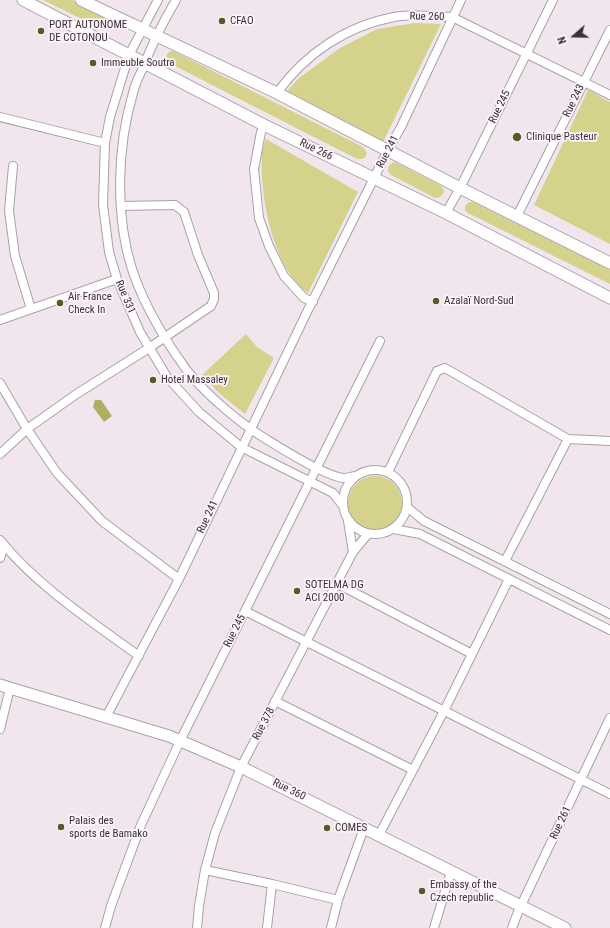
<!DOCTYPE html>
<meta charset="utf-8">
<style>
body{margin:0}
#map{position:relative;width:610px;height:928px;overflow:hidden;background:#f1e6ed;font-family:"Roboto Condensed",sans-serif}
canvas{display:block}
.north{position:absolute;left:554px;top:16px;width:40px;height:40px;-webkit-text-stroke:3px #fef3fb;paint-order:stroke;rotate:250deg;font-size:11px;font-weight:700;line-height:16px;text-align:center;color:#363235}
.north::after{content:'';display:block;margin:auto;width:14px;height:18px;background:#363235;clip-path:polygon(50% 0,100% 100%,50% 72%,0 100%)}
</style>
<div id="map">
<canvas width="610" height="928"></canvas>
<div class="north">N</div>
</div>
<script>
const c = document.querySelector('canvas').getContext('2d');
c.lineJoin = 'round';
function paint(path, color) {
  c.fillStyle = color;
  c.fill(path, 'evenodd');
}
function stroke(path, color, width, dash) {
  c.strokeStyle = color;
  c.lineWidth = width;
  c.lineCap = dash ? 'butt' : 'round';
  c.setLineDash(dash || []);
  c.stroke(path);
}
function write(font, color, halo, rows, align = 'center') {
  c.font = font + ' "Roboto Condensed",sans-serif';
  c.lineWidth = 3.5;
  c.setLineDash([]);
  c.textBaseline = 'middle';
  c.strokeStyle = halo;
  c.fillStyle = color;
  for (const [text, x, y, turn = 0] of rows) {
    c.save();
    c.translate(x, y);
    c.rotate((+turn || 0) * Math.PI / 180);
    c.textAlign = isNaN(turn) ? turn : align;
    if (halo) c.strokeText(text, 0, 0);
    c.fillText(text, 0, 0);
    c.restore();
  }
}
paint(new Path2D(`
 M43,0H72L106,16L109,19V24L104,28H100Z
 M415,23L441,24L383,142L287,91L299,78L340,48L377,29Z
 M173,51L363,147L367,153L365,157L362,159H357L169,63L167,59C166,54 168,51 173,51Z
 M588,90L610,102V244L534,205Z
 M266,139L358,192L308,293C273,269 259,194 262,154C262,149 264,144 266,139Z
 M393,162L397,163L441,186L444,190L443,194L440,197L435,198L391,175L388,171V167Z
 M469,202H473L610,270V284L468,213L465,210V206Z
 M246,334L257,347L274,358L245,414L220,394L202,375Z
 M348 503a27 27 0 1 1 54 0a27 27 0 1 1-54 0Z`), '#d5d28c');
paint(new Path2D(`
 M95,400H101L112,416L104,422L93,407Z`), '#b1ad62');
const minor = new Path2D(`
 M158,0L129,55L110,117L105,143L103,205L109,252L117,279L140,332L167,377L199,412L241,447L333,493L343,506
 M176,0C163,22 152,44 143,68C139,76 135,84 133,93C117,147 115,215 132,269C142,300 158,328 176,355C181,361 185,369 190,374C209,397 241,424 266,439C282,449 326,477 344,478C348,478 352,476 356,476
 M277,93C305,54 346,26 394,17C413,14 433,16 452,17L610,95
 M0,117L105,143
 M264,125L261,132L254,169L259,218L269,246L284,276L304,298L313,302
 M13,166L9,211L15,256L31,309
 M446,213L460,188L553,0
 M517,216L610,30
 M0,320L117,279
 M0,383L27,429L57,473L102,521L179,579
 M0,454L27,429L75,395L149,348L211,306L214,299V293L198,255L184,212L175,205L121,206
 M343 502a32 32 0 1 1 64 0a32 32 0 1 1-64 0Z
 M388,472L437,371L445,368L568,439L610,441
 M407,507L424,521L610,614
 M348,521L353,552
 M394,529L420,534L610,630
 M0,540C36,585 92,622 139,656
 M0,558L4,545
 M505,561L568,439
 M336,583L472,654
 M245,611L610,794
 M275,701L413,770
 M106,717L179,579L306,314L388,150L401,127L461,0
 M0,729L10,688
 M379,835L444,711L509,579
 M205,870L272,884L338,900
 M105,928L111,906L141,825L180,741L380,341
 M197,928L199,906L205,870L215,833L241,767L353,552L368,534
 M267,928L272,884
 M331,928L338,900L364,828
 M434,928L449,878
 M512,928L518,912L610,718`);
const major = new Path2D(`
 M23,0L264,125L446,213L610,298
 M81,0L277,93L460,188L610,263
 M0,685L169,736L241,767L565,928`);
stroke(minor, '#aaa0a7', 10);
stroke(major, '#aaa0a7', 13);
stroke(minor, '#fff', 8);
stroke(major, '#fff', 11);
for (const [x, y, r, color] of [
 [222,21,4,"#5d5926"],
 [41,31,4,"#5d5926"],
 [93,63,4,"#5d5926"],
 [517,137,5,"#5d5926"],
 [436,301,4,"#5d5926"],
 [60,303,4,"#5d5926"],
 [153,380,4,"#5d5926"],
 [297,591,4,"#5d5926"],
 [61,827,4,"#5d5926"],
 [327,828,4,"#5d5926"],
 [422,891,4,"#5d5926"]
]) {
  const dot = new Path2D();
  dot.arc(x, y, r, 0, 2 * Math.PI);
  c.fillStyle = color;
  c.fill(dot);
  stroke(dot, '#fef3fb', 1.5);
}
write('11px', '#363235', '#fef3fb', [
 ["Rue 260",427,17,1],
 ["Rue 243",574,101,-64],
 ["Rue 245",500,107,-64],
 ["Rue 266",316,150,26],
 ["Rue 241",388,152,-62],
 ["Rue 331",125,297,67],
 ["Rue 241",208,517,-65],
 ["Rue 245",235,631,-63],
 ["Rue 378",264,724,-62],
 ["Rue 360",289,790,26],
 ["Rue 261",561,823,-65]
]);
write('11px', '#363235', '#fef3fb', [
 ["CFAO",230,21],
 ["PORT AUTONOME",49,25],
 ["DE COTONOU",49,38],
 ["Immeuble Soutra",101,63],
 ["Clinique Pasteur",526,137],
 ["Air France",68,297],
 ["Check In",68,310],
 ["Azalaï Nord-Sud",444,301],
 ["Hotel Massaley",161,380],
 ["SOTELMA DG",305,585],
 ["ACI 2000",305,598],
 ["Palais des",69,821],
 ["sports de Bamako",69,834],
 ["COMES",335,828],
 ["Embassy of the",430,885],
 ["Czech republic",430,898]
], 'left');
</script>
